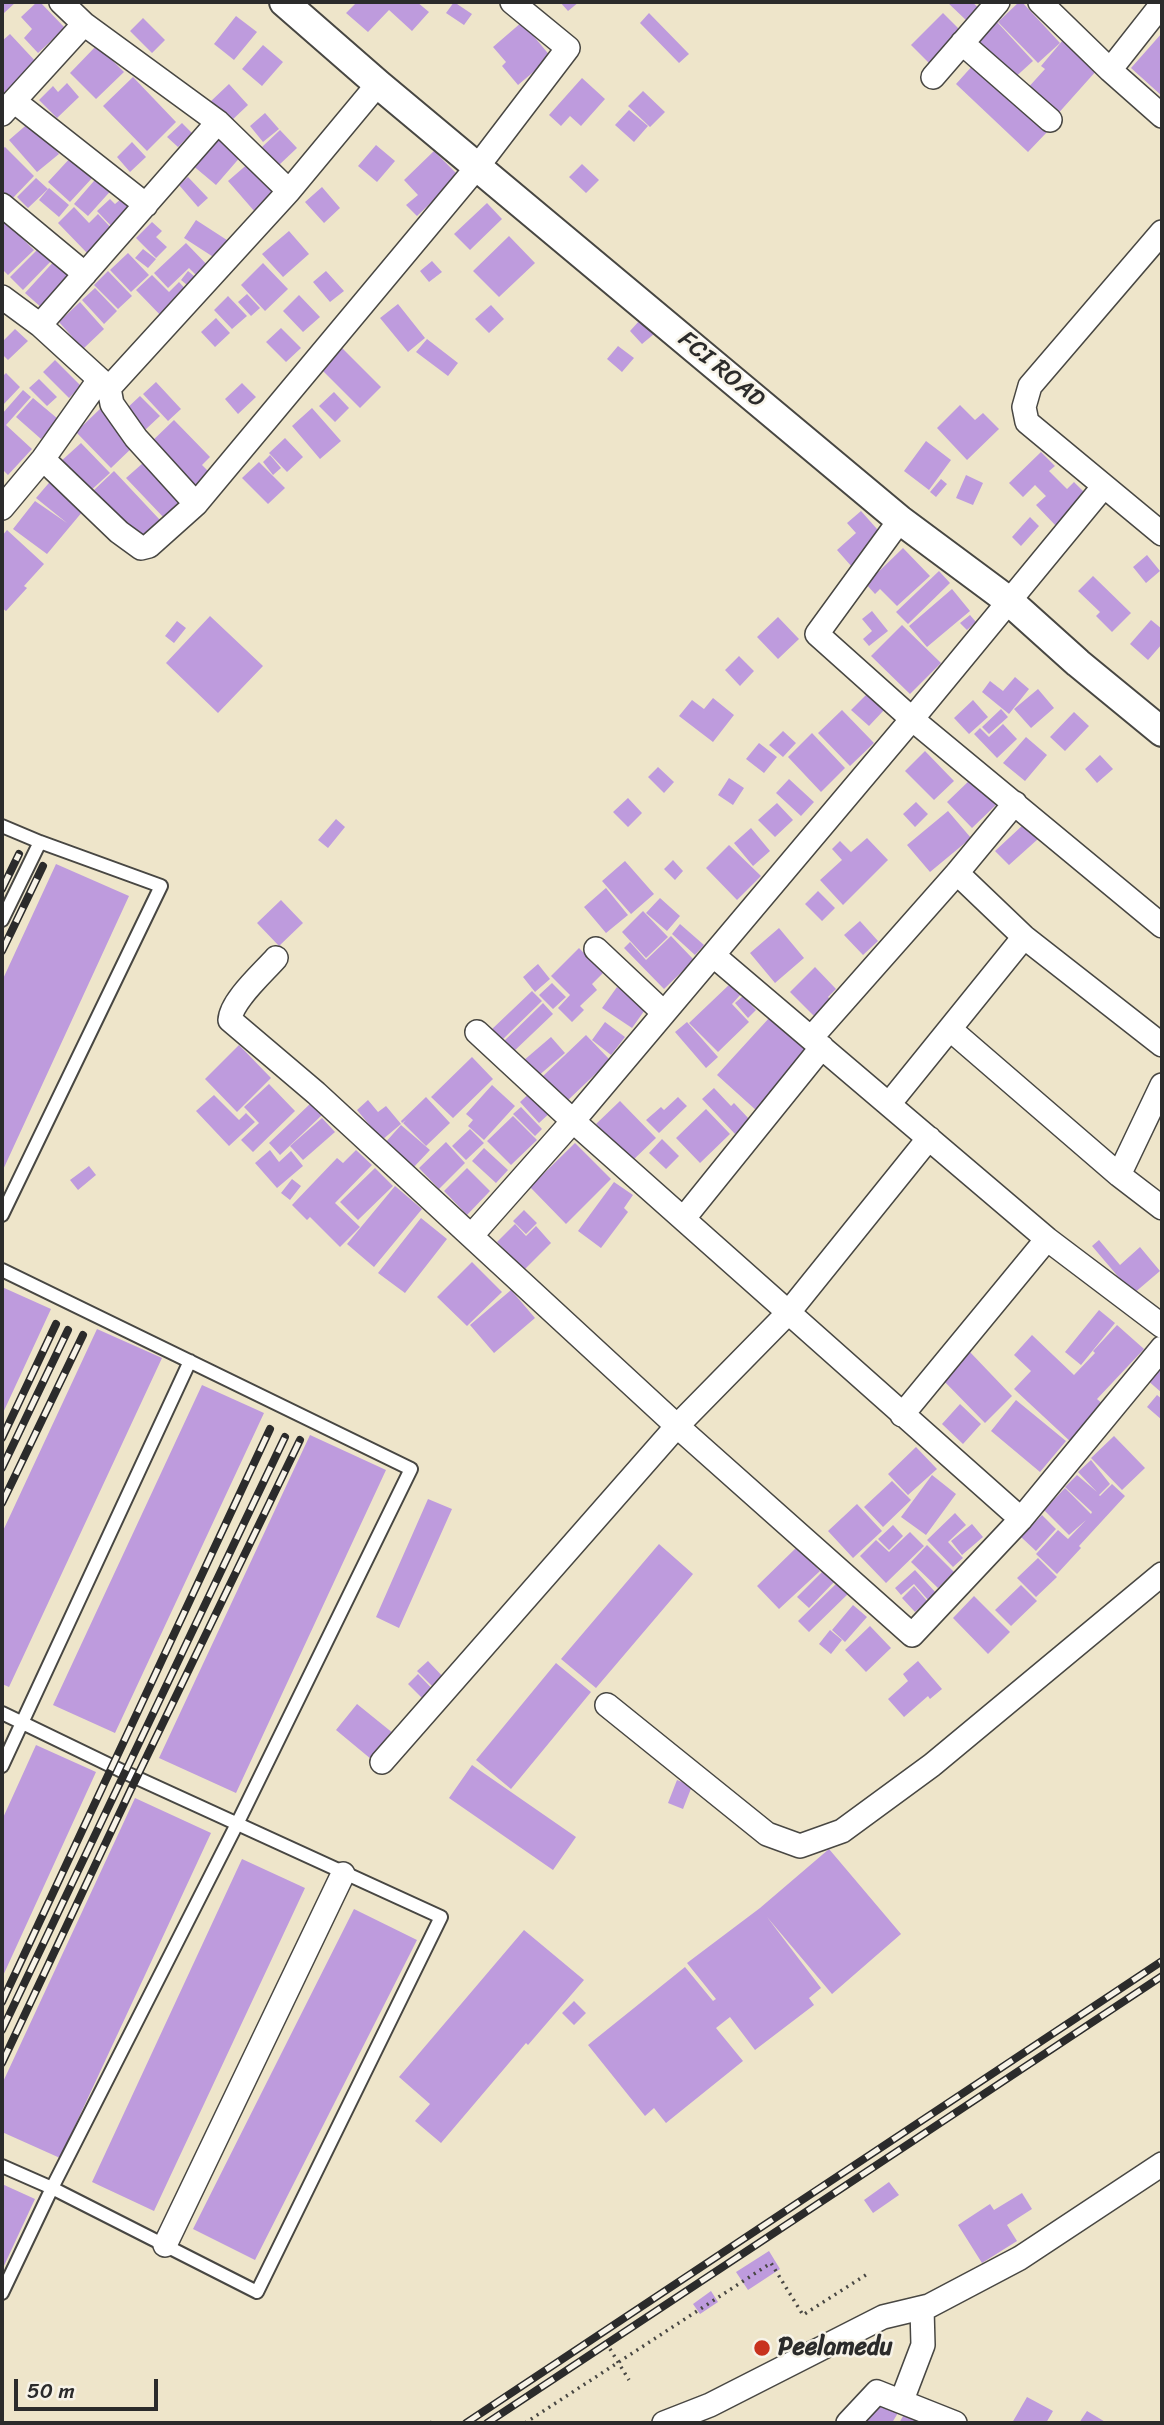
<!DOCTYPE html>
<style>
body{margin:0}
#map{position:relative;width:1164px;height:2425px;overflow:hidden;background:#eee5ca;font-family:Sriracha,sans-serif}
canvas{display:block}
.frame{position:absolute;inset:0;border:4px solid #2b2b2b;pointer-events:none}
.scale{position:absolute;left:14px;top:2379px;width:144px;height:32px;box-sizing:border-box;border:4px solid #2b2b2b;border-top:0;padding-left:9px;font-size:21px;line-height:24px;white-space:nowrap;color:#2b2b2b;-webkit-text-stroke:5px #f7f3e8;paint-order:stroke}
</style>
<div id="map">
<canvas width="1164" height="2425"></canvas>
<div class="frame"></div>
<div class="scale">50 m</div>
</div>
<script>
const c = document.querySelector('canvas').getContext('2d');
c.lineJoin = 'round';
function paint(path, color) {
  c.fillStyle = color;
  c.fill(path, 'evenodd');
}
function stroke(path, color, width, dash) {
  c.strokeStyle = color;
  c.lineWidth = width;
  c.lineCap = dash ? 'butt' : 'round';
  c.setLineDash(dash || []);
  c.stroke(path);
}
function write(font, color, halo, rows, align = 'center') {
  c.font = font + ' Sriracha,sans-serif';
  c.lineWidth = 5;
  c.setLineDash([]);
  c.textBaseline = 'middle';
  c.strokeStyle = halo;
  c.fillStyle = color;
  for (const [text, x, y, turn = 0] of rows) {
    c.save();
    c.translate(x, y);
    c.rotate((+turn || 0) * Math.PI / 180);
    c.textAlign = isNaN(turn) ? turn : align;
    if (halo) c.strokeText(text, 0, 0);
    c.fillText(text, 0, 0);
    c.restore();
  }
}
paint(new Path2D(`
 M2,2H16L4,13Z
 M37,2H40L65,28L38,53L24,38L32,29L21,17Z
 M357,2H417L429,12L412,31L389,10L368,32L346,13Z
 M454,2L472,14L464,25L446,13Z
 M560,2H579L568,11Z
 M947,2H972L980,9L967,21Z
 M1019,2H1022L1060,43L1038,63L998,22Z
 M649,13L689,54L679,63L640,23Z
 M943,13L961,31L929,63L911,45Z
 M236,16L257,32L234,60L214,44Z
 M143,18L165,40L152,53L130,31Z
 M522,22L551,57L518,85L502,66L506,62L493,47Z
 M997,22L1033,61L1011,81L975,43Z
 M1162,33V96L1131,68Z
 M10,34L38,64L5,95L2,92V41Z
 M1063,40L1097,70L1055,117L1026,90L1045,69L1041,66Z
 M97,45L124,72L96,99L70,73Z
 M263,45L283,62L262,86L242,69Z
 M974,64L1048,131L1028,152L956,84Z
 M133,77L176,122L147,151L103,106Z
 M582,78L605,99L581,126L570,116L561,126L549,115Z
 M67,83L79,97L57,118L39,100L53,86L58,92Z
 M229,84L248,105L230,122L210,102Z
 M643,91L665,112L650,127L628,106Z
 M629,110L648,126L634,142L615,125Z
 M265,113L279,129L263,142L250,126Z
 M31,121L59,154L37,172L9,140Z
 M182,123L192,133L178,147L167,137Z
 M280,130L297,148L279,165L262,147Z
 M217,133L242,155L216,185L191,164Z
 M132,142L146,157L130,172L117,157Z
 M376,145L395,161L377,182L358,166Z
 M5,147L34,176L11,200L2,191V149Z
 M434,151L459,176L417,216L406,205L418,195L404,180Z
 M72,156L94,176L70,202L48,182Z
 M250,162L277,193L255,212L228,181Z
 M582,164L599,180L586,193L569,177Z
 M100,174L115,186L88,216L74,204Z
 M188,177L208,198L198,207L179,185Z
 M36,178L48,189L28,208L17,197Z
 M322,187L340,208L324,223L305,202Z
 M49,188L69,205L59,217L39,200Z
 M128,193L140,205L114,229L97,211L110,199L115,204Z
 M487,203L502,219L470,250L454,234Z
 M74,207L89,223L98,214L113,230L88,254L58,223Z
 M4,220L34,250L8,275L2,269V222Z
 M196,220L230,242L218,260L184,238Z
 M152,222L162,231L156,237L167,247L156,258L136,238Z
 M289,231L309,254L283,277L262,254Z
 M509,236L535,263L499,297L473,271Z
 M186,243L214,272L203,282L189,268L168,288L154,273Z
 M42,245L54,258L23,290L10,277Z
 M143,249L156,259L148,268L135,258Z
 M128,253L149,275L131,292L110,270Z
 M57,258L74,273L42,308L25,293Z
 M432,261L442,272L429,282L420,271Z
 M263,263L288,289L265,311L241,285Z
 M108,271L132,296L118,309L94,285Z
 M188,271L200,281L193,290L181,280Z
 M326,271L344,291L330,302L313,282Z
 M152,275L169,292L179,282L192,296L166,321L136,290Z
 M95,288L117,311L104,324L82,300Z
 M247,294L260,308L251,316L238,302Z
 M299,295L320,317L303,332L283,311Z
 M228,296L247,316L232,329L214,310Z
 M80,302L104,329L83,349L59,322Z
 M398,304L425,338L408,352L380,318Z
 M491,305L504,319L489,333L475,319Z
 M216,318L230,333L215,347L201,332Z
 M640,320L654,334L642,344L630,331Z
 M281,328L301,348L286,362L266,342Z
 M15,329L28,341L8,360L2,354V342Z
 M427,339L458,363L448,376L416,352Z
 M618,346L634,358L622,372L607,359Z
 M342,348L381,387L360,408L321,369Z
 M55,360L81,386L69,398L43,372Z
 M6,373L20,387L2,406V377Z
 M39,379L57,397L47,406L29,388Z
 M156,382L181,409L168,421L143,394Z
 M242,383L256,397L238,414L225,399Z
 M23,390L31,397L6,425L32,449L8,475L2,469V414Z
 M334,392L349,408L335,422L319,406Z
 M140,396L160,416L145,430L125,410Z
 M33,398L58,419L41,439L16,417Z
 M960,405L975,420L983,413L999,429L967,460L937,428Z
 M101,408L136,444L111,468L76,432Z
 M312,408L341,441L320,459L292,426Z
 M174,420L210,457L202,465L210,473L192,491L148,445Z
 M285,438L303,457L287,472L269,453Z
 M926,441L951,460L929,490L904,471Z
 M81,443L110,473L88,493L59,463Z
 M1041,452L1055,466L1049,471L1067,489L1074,482L1088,496L1056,526L1036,505L1046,496L1035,485L1023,497L1009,483Z
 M270,455L281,468L273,475L263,462Z
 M259,462L285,488L268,504L242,478Z
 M143,463L182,503L165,519L126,478Z
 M114,471L160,520L140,540L93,491Z
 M966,475L983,483L973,505L956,498Z
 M54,477L88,505L47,554L13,529L35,501L67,523L36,498Z
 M941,479L947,484L936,497L930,492Z
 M861,511L885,538L852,567L837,550L856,533L847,523Z
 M1030,517L1039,526L1021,546L1012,537Z
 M7,530L44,564L24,586L27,588L6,611L2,608V536Z
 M903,548L930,576L897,606L880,589L875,594L866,584Z
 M1147,555L1160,571L1146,583L1133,567Z
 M939,571L950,583L908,624L896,612Z
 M1093,576L1131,613L1112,632L1096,616L1100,612L1078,591Z
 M952,589L970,611L927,647L909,626Z
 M872,611L888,631L869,646L863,639L872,631L862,619Z
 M970,615L976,622L967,630L960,623Z
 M210,616L263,666L218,713L166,663Z
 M778,617L799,639L778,659L757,637Z
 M1151,620L1162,629V644L1148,660L1130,644Z
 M177,621L186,628L174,643L165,636Z
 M902,625L941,663L910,694L871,656Z
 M739,656L754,671L740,686L725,670Z
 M1015,677L1029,689L1009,714L982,692L990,681L1003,691Z
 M1038,689L1054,708L1031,728L1014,709Z
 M868,693L885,709L869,726L851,710Z
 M713,698L734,715L713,742L679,716L692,700L704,709Z
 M973,700L988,717L969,734L954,718Z
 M1001,709L1008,717L989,734L982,727Z
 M842,710L874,743L850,766L818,733Z
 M1074,712L1089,726L1065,751L1050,737Z
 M1003,724L1017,739L997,758L974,734L980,728L989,737Z
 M783,731L796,743L783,757L769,745Z
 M812,733L845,768L821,792L788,757Z
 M1026,737L1047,755L1025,781L1003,763Z
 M759,743L777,757L764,773L746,759Z
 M925,751L954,781L934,800L905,771Z
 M1100,755L1113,769L1097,783L1085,769Z
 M658,767L674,782L664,793L648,777Z
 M729,778L744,788L733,805L718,795Z
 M972,778L998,803L972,828L947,802Z
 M789,779L814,802L801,816L776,793Z
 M628,798L642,813L628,827L613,812Z
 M916,802L928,814L915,827L903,814Z
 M777,803L793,820L775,837L758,820Z
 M948,811L971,838L930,872L907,845Z
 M336,819L345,827L328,848L318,840Z
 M1024,824L1038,839L1009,865L995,851Z
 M751,828L770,851L753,866L734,843Z
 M867,838L888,860L843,905L820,880L842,860L832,849L840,841L851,852Z
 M729,845L761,876L737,900L706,868Z
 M673,860L683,871L675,880L664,869Z
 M625,861L654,894L631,914L602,881Z
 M56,864L129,896L2,1172V981Z
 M606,888L628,915L606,933L584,907Z
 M818,891L835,908L822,921L805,904Z
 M660,898L680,916L667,931L646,913Z
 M281,900L303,923L279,946L257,923Z
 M643,911L668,937L646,958L622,932Z
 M860,921L878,941L863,955L844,935Z
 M680,924L704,945L695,955L672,934Z
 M779,928L804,958L775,983L750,953Z
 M671,936L694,960L664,989L624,948L630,942L646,960Z
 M579,948L603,973L592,984L597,990L580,1006L584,1010L572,1022L558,1008L570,995L551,976Z
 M538,964L550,979L535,992L523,977Z
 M815,967L836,989L828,997L832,1001L815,1017L790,992Z
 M552,983L566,997L553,1009L539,995Z
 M731,983L741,994L732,1004L749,1022L718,1052L689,1023Z
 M617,987L647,1007L632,1028L602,1008Z
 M532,991L542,1001L500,1042L490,1031Z
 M743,996L756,1010L748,1018L735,1003Z
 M543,1003L553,1014L511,1054L501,1044Z
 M770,1017L809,1053L757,1111L717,1075Z
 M605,1022L625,1037L611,1055L592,1040Z
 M687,1022L718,1057L706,1068L675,1032Z
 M586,1035L610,1060L566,1102L542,1077Z
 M551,1037L565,1053L537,1077L523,1061Z
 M239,1045L271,1078L237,1112L205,1079Z
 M472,1057L493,1079L453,1118L431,1097Z
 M269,1084L295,1111L253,1152L241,1140L259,1123L244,1107Z
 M492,1085L515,1106L484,1140L468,1126L473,1120L466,1114Z
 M714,1088L731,1106L734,1103L750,1120L735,1134L702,1099Z
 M534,1089L553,1110L539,1123L520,1102Z
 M214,1095L239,1120L246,1113L255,1122L229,1146L196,1111Z
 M426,1097L450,1123L426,1146L403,1123L406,1120L402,1123L401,1121Z
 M678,1097L687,1106L659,1133L646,1120L661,1107L664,1110Z
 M368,1100L378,1112L386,1106L401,1124L382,1140L357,1110Z
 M620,1101L656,1138L632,1161L596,1124Z
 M311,1103L322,1115L280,1155L269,1143Z
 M521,1107L542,1129L535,1136L513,1114Z
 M706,1109L730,1134L700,1163L676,1138Z
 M513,1116L537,1140L511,1165L487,1141Z
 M322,1118L335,1132L303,1160L290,1146Z
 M401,1125L430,1150L412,1169L384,1144Z
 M470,1129L484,1143L466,1160L452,1146Z
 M662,1139L679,1156L666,1169L649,1153Z
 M446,1142L465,1163L439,1189L419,1168Z
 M575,1143L611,1179L566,1224L530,1187Z
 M484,1148L508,1170L496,1183L472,1161Z
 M270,1150L279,1162L291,1151L303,1166L277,1188L255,1163Z
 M356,1150L372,1165L335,1203L360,1227L340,1247L310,1217L307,1220L292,1205L337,1158L343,1163Z
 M89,1166L96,1175L78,1190L70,1180Z
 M375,1168L393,1186L358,1220L340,1202Z
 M467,1168L490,1191L467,1215L444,1191Z
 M292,1179L301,1186L290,1200L281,1193Z
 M614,1182L633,1195L624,1208L628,1212L601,1248L578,1231Z
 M395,1186L422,1209L374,1267L347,1244Z
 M524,1210L537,1223L526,1234L513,1221Z
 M421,1218L447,1239L405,1293L378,1273Z
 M515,1224L526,1236L536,1226L551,1243L524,1270L497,1242Z
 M1099,1240L1120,1265L1140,1247L1160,1271L1133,1294L1092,1246Z
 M472,1262L502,1292L467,1326L437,1297Z
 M2,1287L51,1309L2,1415Z
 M511,1290L535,1318L494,1353L470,1325Z
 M1099,1310L1115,1323L1081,1365L1065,1352Z
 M1117,1325L1144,1349L1097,1399L1106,1407L1072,1443L1014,1389L1031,1371L1014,1355L1032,1335L1074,1375L1095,1353L1093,1351Z
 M97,1329L162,1358L9,1687L2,1684V1533Z
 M969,1351L1012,1396L985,1423L941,1378Z
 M1162,1359V1393L1146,1379Z
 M202,1385L264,1413L115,1733L53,1705Z
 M1157,1395L1162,1399V1420L1147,1407Z
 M1016,1400L1066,1441L1040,1472L991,1431Z
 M960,1404L981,1424L963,1444L942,1424Z
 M310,1435L386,1470L236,1793L159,1758Z
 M1114,1436L1145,1468L1122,1490L1091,1458Z
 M916,1447L937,1469L908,1495L888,1474Z
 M1091,1460L1110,1484L1099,1495L1100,1496L1112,1484L1125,1496L1079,1546L1081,1548L1057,1574L1036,1554L1058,1530L1068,1539L1086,1520L1069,1535L1044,1510L1065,1488L1091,1514L1092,1512L1065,1487L1077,1475L1097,1492L1078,1472Z
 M932,1475L956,1494L926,1535L901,1517Z
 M892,1481L911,1500L883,1527L864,1507Z
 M428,1499L452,1509L399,1628L376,1617Z
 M857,1504L882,1531L853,1558L828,1531Z
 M955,1513L966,1525L948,1542L963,1558L953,1567L927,1540Z
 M1042,1515L1056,1529L1036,1551L1021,1537Z
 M972,1524L983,1537L962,1555L951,1541Z
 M893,1525L903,1536L889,1550L878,1539Z
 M910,1532L924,1546L886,1583L860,1556L876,1540L889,1552Z
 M659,1544L693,1574L596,1688L561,1659Z
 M927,1545L954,1572L938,1588L911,1562Z
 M797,1547L820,1571L779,1609L757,1586Z
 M1038,1558L1057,1577L1036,1597L1017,1578Z
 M824,1570L835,1581L809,1608L797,1597Z
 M915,1570L937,1594L929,1601L914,1584L901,1595L895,1588Z
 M839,1581L850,1592L809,1632L798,1621Z
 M1021,1585L1037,1601L1011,1626L995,1610Z
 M914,1586L927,1601L915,1612L902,1598Z
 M974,1596L1010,1632L988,1654L953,1618Z
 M853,1605L867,1617L845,1642L832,1630Z
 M870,1626L891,1648L866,1672L845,1650Z
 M830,1630L842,1640L831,1654L819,1644Z
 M428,1661L445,1679L435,1689L417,1671Z
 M918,1661L942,1689L930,1699L928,1696L904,1717L888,1699L908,1681L903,1674Z
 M556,1663L591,1692L511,1789L476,1760Z
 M418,1674L439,1696L430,1706L408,1684Z
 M357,1704L399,1738L377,1764L336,1730Z
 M36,1745L96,1772L2,1978V1820Z
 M472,1765L576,1837L553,1870L449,1798Z
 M677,1780L692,1786L683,1809L668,1803Z
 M135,1798L211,1833L60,2158L2,2132V2084Z
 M829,1849L901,1934L832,1994L767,1917L821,1988L809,1998L814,2005L755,2050L730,2017L716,2028L743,2061L666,2123L654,2108L645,2116L588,2045L685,1967L713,2001L716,1999L687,1963L760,1908Z
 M242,1859L305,1888L154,2211L92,2182Z
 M354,1909L417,1940L255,2260L193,2229Z
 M524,1930L584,1980L528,2045L526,2043L441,2143L415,2121L430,2104L399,2077Z
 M574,2001L586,2013L574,2025L562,2013Z
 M889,2182L899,2195L873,2213L864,2200Z
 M2,2184L35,2199L2,2270Z
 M1022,2193L1032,2209L1007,2225L1017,2241L982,2263L958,2225L990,2204L994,2210Z
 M769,2251L780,2269L748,2290L736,2272Z
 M711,2291L718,2302L700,2314L693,2304Z
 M1027,2397L1053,2411L1046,2423H1012Z
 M877,2399L899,2411L892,2423L864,2422Z
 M909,2406L927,2417L924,2423H899Z
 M1087,2411L1107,2423H1079Z`), '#be9bdd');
const service = new Path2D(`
 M2,826L40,842L161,886L2,1215
 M2,920L40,842
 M2,1270L411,1469L237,1824L52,2188L2,2293
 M2,1713L124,1772L441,1917L257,2292L52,2188L2,2166
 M2,1766L190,1361`);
const minor = new Path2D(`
 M61,2L84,24L218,122L289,191
 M1040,2L1110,70L1162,116
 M962,43L1050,120
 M1110,70L1162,4
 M933,77L998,2
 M14,101L146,205
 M2,114L84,24
 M2,205L85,274
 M1162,232L1030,386L1024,407L1027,422L1162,534
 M2,297L40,325L109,388L112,404L136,438L196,504L478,166L568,48L512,2
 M40,325L218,122
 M109,388L289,191L378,84
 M43,459L119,532L141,548L149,546L196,504
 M1104,486L912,719L713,955L1047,1239L1162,1326
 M2,508L43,459L99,380
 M900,520L817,634L912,719L1162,926
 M957,873L1024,937L1162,1045
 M596,949L663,1012
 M276,958C263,973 231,1001 230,1020L316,1093L677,1426L912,1635L1021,1519L1162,1348
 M951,1030L1119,1175L1162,1208
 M477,1032L573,1121L1021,1519
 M811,1038L957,873L1015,803
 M889,1104L1024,937
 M1119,1175L1162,1085
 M684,1218L822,1047
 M472,1235L573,1121L713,955
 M902,1415L1047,1239
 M607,1705L767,1834L800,1846L842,1831L932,1765L1162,1574
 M382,1762L677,1426L788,1313L929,1138
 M165,2245L343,1874
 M902,2400L923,2345L922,2308
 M664,2423L710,2405L883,2317L929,2306L1020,2258L1162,2164
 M848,2423L877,2392L955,2423`);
const tertiary = new Path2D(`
 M284,2L378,84L900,520L1009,601L1078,663L1162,732`);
stroke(service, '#484743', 16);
stroke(minor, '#484743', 26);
stroke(tertiary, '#484743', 32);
stroke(new Path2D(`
 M610,2349L629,2380
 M430,2423L434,2421L436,2423
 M525,2423L771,2263L803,2315L869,2273`), '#484743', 3.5, [2, 5]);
stroke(service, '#fff', 12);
stroke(minor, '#fff', 23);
stroke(tertiary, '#fff', 28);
const rail = new Path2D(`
 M2,889L19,854
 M2,951L43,866
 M2,1438L56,1324
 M2,1468L68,1330
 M2,1503L83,1335
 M2,2002L270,1429
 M2,2030L285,1437
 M2,2063L132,1787L300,1440
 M466,2423L1162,1961
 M487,2423L1162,1976`);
stroke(rail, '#2b2b2b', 8);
stroke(rail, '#f7f3e8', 5, [16]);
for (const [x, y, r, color] of [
 [762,2348,9,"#c8321e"]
]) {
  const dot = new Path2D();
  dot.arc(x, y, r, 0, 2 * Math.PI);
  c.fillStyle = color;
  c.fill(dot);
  stroke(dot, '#f7f3e8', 2.5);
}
write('24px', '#2b2b2b', '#f7f3e8', [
 ["FCI ROAD",721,370,40]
]);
write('bold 24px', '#2b2b2b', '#f7f3e8', [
 ["Peelamedu",778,2348]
], 'left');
</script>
